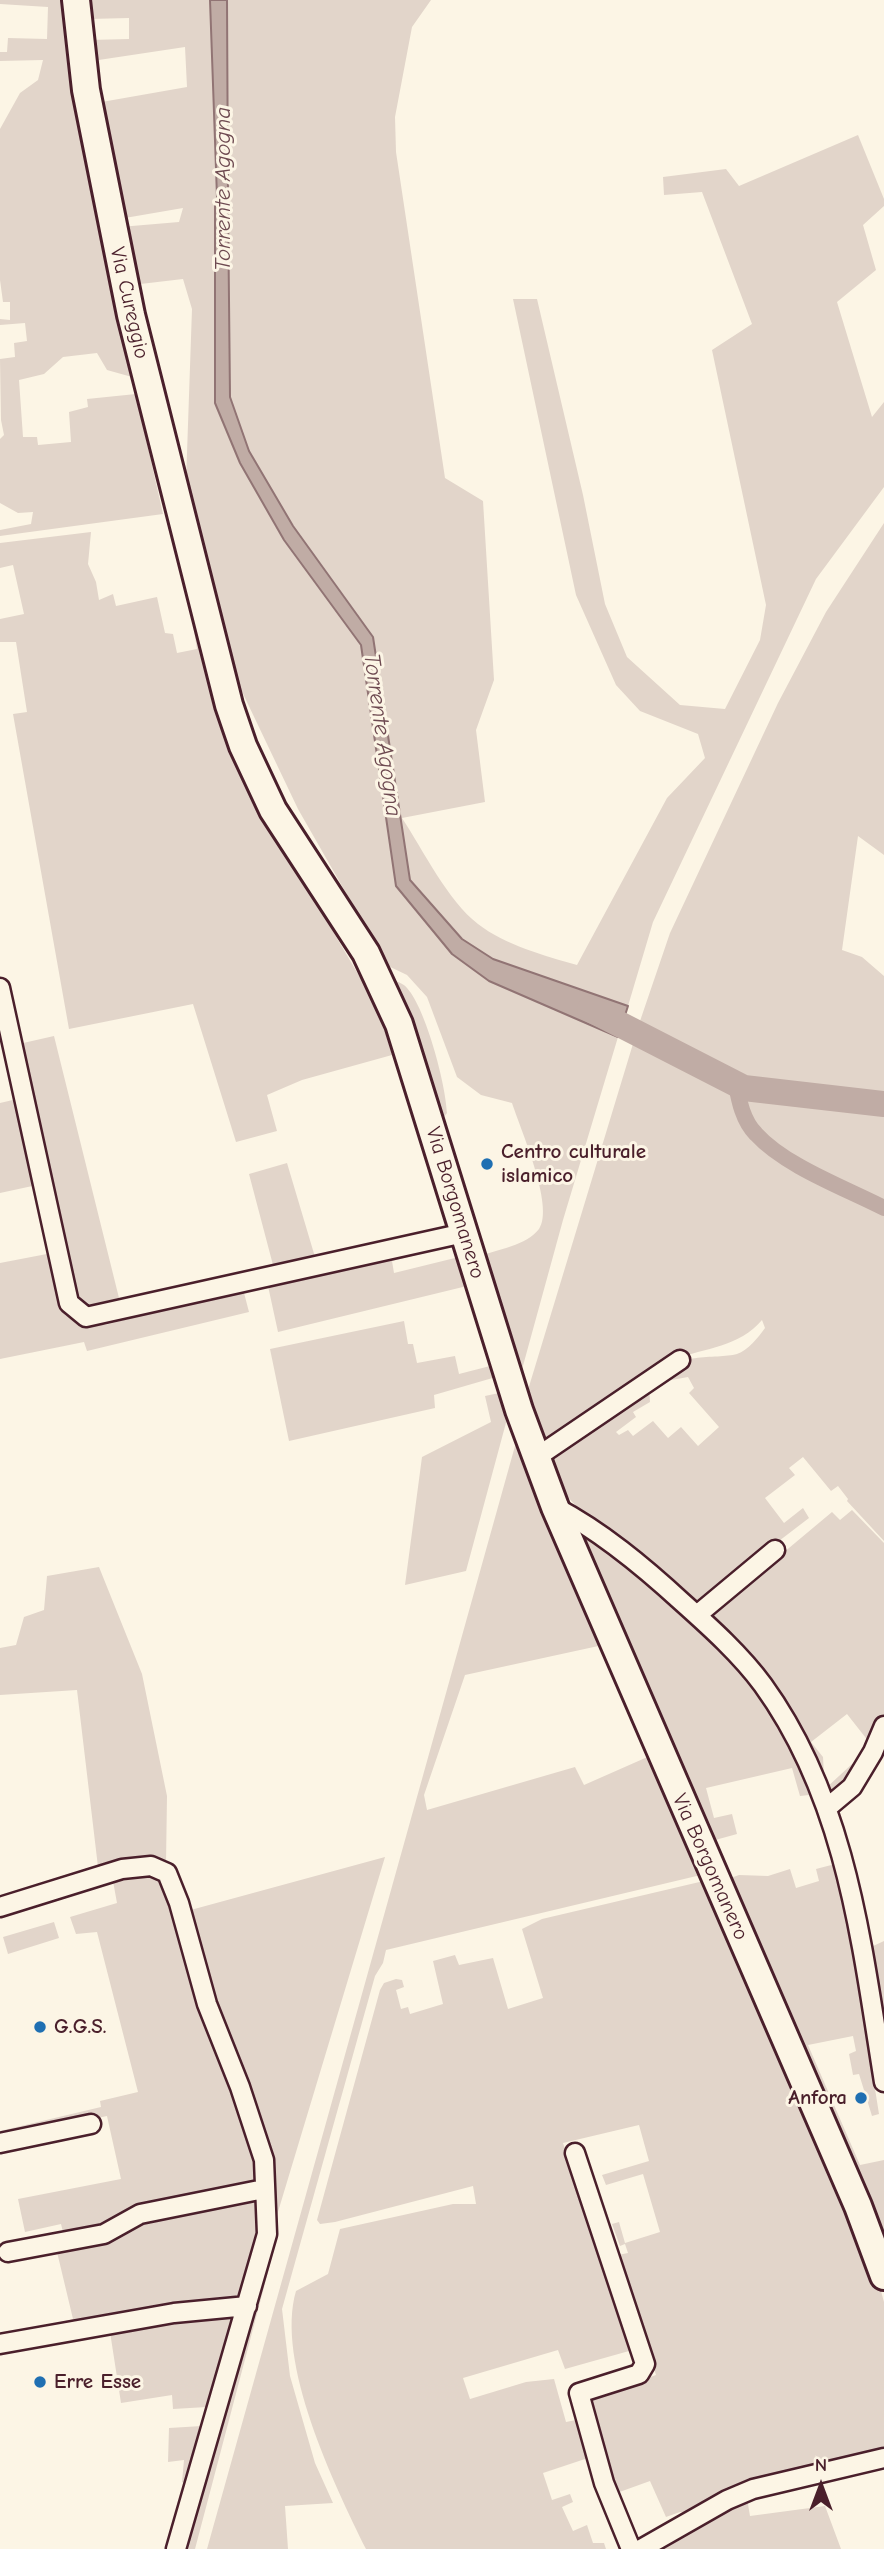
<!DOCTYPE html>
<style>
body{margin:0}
#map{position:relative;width:884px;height:2549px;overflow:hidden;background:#fcf5e5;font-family:"Comic Neue",sans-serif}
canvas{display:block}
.north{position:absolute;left:786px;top:2451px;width:70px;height:70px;-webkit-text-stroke:5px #fcf5e5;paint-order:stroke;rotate:0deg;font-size:19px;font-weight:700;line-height:28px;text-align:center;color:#4a1f2b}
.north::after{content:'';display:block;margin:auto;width:24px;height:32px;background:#4a1f2b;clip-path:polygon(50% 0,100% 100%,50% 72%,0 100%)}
</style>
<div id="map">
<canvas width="884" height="2549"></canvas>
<div class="north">N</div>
</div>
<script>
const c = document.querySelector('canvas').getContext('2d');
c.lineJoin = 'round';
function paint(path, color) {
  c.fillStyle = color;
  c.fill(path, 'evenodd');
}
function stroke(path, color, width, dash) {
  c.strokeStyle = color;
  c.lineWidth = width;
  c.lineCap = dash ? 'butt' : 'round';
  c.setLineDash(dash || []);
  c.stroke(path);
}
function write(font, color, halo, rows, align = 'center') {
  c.font = font + ' "Comic Neue",sans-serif';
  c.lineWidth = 6;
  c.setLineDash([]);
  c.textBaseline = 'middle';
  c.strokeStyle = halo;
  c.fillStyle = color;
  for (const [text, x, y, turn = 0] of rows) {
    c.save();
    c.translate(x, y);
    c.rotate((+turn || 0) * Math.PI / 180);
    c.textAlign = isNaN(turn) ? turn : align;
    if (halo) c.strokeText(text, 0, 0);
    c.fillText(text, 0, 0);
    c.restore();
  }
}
paint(new Path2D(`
 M0,0H67L100,238L132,377L107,370L97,353L63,357L44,374L19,380L23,437H37L38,445L71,442L69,412L88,407L87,399L136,394L163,514L0,536V530L31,524L33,512L18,513L0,503V439L4,435L1,420L0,359L15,357L14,343L27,341L25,323L0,325V319L10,320V302H3L0,280V129L20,93L38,80L43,60L0,61V52H7L8,38L47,39L48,7L0,4Z
 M87,0H210L217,197L228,195L227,0H431L412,27L395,117L396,152L445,478L483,501L494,680L476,730L485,802L402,818C423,850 448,901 478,924C505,945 545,956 577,965L667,798L705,758L698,734L640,711L616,685L576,595L513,299H537L583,495L605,604L627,657L680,705L725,709L760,640L766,605L712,350L752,324L702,192L664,195L663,177L726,169L739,186L858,135L884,199V206L863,225L876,270L837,302L872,417L884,402V487L816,579L653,922L628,1006L493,959L462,939L410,880L373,637L293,526L249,451L230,397L228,203L215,403L240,463L284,540L361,645L396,886L452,954L489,981L618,1037L563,1220L518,1384L479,1256C497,1250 527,1245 539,1229C555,1207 520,1128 512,1103L481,1095L457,1077L427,997L407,975L382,963L378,949L298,809L226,658L186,482L192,309L183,279L132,285L120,227L179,222L183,208L119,219L96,103L187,87L185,47L92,61L89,40L129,39V18L89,19Z
 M884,523V855L858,836L842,950L862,957L884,976V1541L847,1501L848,1499L838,1486L831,1491L803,1457L789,1468L795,1475L765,1498L784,1523L803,1508L809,1518L775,1544L783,1553L832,1512L840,1520L852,1510L884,1543V1719L851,1786L832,1801L826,1788L852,1764L858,1768L869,1742L847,1714L811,1742L823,1757L824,1775L821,1776C786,1700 731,1636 670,1577C664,1571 655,1568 648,1563C610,1535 561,1505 545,1458L649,1385L650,1402L633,1412L636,1417L616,1432L619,1435L628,1430L633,1436L653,1421L668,1438L681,1427L698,1446L719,1427L689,1393L694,1388L688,1377L666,1381C670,1350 716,1360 737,1354C748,1350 758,1338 765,1328L762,1320C739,1347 706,1348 674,1359L542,1449L524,1403L639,1024L670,933L778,703L826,612Z
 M91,532L88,564L96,582L99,600L113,594L116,606L157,597L165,633L173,634L177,653L197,649L193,625L198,627L261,809L378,1008L392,1055L302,1080L267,1095L277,1131L236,1142L193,1004L69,1029L13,714L27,712L16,642H0V619L24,614L13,565L0,568V543Z
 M393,980C398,982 404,984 407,988C426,1009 446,1085 447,1113L440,1122L392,988Z
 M54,1036L119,1298L75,1309L10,1046Z
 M17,1099L37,1185L0,1193V1103Z
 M287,1163L315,1257L273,1265L249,1174Z
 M444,1245L445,1248L392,1261L394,1273L459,1257L467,1286L278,1332L268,1286Z
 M52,1253L65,1315L77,1322L105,1325L243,1289L249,1312L87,1351L84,1342L0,1359V1263Z
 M404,1321L408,1344H413L417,1363L455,1356L459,1374L494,1365L496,1377L434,1395L435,1408L289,1441L270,1349Z
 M499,1393L507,1419L466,1571L405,1585L422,1457L491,1422L485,1396Z
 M520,1438L603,1645L465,1675L424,1795L427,1810L575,1767L584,1785L652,1755L705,1874L386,1950L383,1963L375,1976L282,2309L290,2376L315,2463L333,2503L285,2506L288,2549H207L515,1446Z
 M592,1537C683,1611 773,1677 809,1795L800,1796L792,1768L706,1788L714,1818L732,1814L737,1834L708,1842L580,1541Z
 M99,1567L142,1674L167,1796L166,1863L122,1861L98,1867L77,1690L0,1695V1648L16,1645L24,1617L44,1610L47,1576Z
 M385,1857L271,2235L277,2238L195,2549H183L272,2207L223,2028L187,1911Z
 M839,1863L879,2114L872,2116L859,2074L853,2075L849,2054L856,2051L853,2036L808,2045L860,2165L884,2160V2251L725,1880L739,1875L768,1876L790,1869L796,1888L819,1881L816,1869Z
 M151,1873L168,1886L251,2138L257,2169L256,2185L130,2208C111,2226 89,2230 64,2236L61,2224L25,2232L18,2199L121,2179L107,2116L0,2138V2131L101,2107L100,2101L138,2092L97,1932L76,1934L70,1917L117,1903L113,1881Z
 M708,1880L876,2273L884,2302V2452L730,2487L687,2513L680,2512L666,2517L650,2481L614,2494L590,2399L656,2375L618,2255L628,2253L625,2244L620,2246L612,2224L619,2222L625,2243L660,2232L643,2174L606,2185L602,2175L649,2161L639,2125L563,2143L629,2351L565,2369L558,2350L463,2378L470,2399L526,2382L554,2379L566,2422L576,2420L588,2458L543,2473L552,2500L570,2494L573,2502L562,2507L573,2531L587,2525L593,2543H604L606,2549H366C334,2484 275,2362 296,2291L328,2274L340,2229L453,2204H476L473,2186L335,2222L320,2224L317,2220L380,1990L384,1983L396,1979L402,1980L404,1987L396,1990L401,2009L408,2007L410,2014L443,2004L433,1961L455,1955L459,1965L493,1958L508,2009L543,1998L522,1929L542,1919Z
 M54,1922L59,1938L8,1954L3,1937Z
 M884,1941V2017L871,1947Z
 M258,2196L262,2218L244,2302L51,2331L49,2325L73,2319L57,2252L107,2243L148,2219Z
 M237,2313L207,2407L173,2409L172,2395L121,2403L110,2332L175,2319Z
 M202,2426L188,2485L182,2482L184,2460L168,2462L169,2428Z
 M747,2498L750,2516L825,2506L841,2549H662Z`), '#e2d5ca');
const water = new Path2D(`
 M210,0H227L228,196L217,197Z
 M228,203L230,397L249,451L293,526L373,637L410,880L462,939L493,959L628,1006L618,1037L489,981L452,954L396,886L361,645L284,540L240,463L215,403V205Z`);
paint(water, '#c0aca5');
stroke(water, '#917474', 2);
stroke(new Path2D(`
 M736,1084C739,1101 743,1121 756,1134C785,1166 845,1188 884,1208`), '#c0aca5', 16);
stroke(new Path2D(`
 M590,1009L744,1088L884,1104`), '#c0aca5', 26);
const minor = new Path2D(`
 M0,988L69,1303L86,1317L464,1233
 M537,1457L680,1360
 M555,1507C602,1532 643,1566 682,1602C710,1627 741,1655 763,1685C847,1801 862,1946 884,2082
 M697,1615L775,1550
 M827,1808L852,1787L873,1752L884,1726
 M0,1907L122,1869L151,1866L167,1873L179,1903L207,2004L240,2087L264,2160L267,2234L176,2549
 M0,2143L91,2124
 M575,2153L645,2364L639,2374L579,2393L604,2483L631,2549
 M8,2252L104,2234L140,2214L264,2189
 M0,2344L174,2313L247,2306
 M641,2549L727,2500L753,2489L884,2458`);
const secondary = new Path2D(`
 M76,0L86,90L131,315L229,705L243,746L273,810L366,953L399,1024L519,1410L555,1507L858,2206L884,2276`);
stroke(minor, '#4a1f2b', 23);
stroke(secondary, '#4a1f2b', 32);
stroke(minor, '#fcf5e5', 18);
stroke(secondary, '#fcf5e5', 26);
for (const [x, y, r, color] of [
 [487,1164,7,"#1f6fb2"],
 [40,2027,7,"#1f6fb2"],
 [861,2098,7,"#1f6fb2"],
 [40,2382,7,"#1f6fb2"]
]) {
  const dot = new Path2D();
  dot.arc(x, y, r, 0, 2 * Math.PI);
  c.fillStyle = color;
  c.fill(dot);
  stroke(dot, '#fcf5e5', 2.5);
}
write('21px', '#4a1f2b', '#fcf5e5', [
 ["Via Cureggio",129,303,77],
 ["Via Borgomanero",455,1203,73],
 ["Via Borgomanero",710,1867,66]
]);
write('bold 21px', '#4a1f2b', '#fcf5e5', [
 ["Centro culturale",501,1152],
 ["islamico",501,1176],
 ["G.G.S.",54,2027],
 ["Anfora",847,2098,"right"],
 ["Erre Esse",54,2382]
], 'left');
write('italic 23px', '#6d4950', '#fcf5e5', [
 ["Torrente Agogna",223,189,-90],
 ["Torrente Agogna",382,735,82]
]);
</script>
